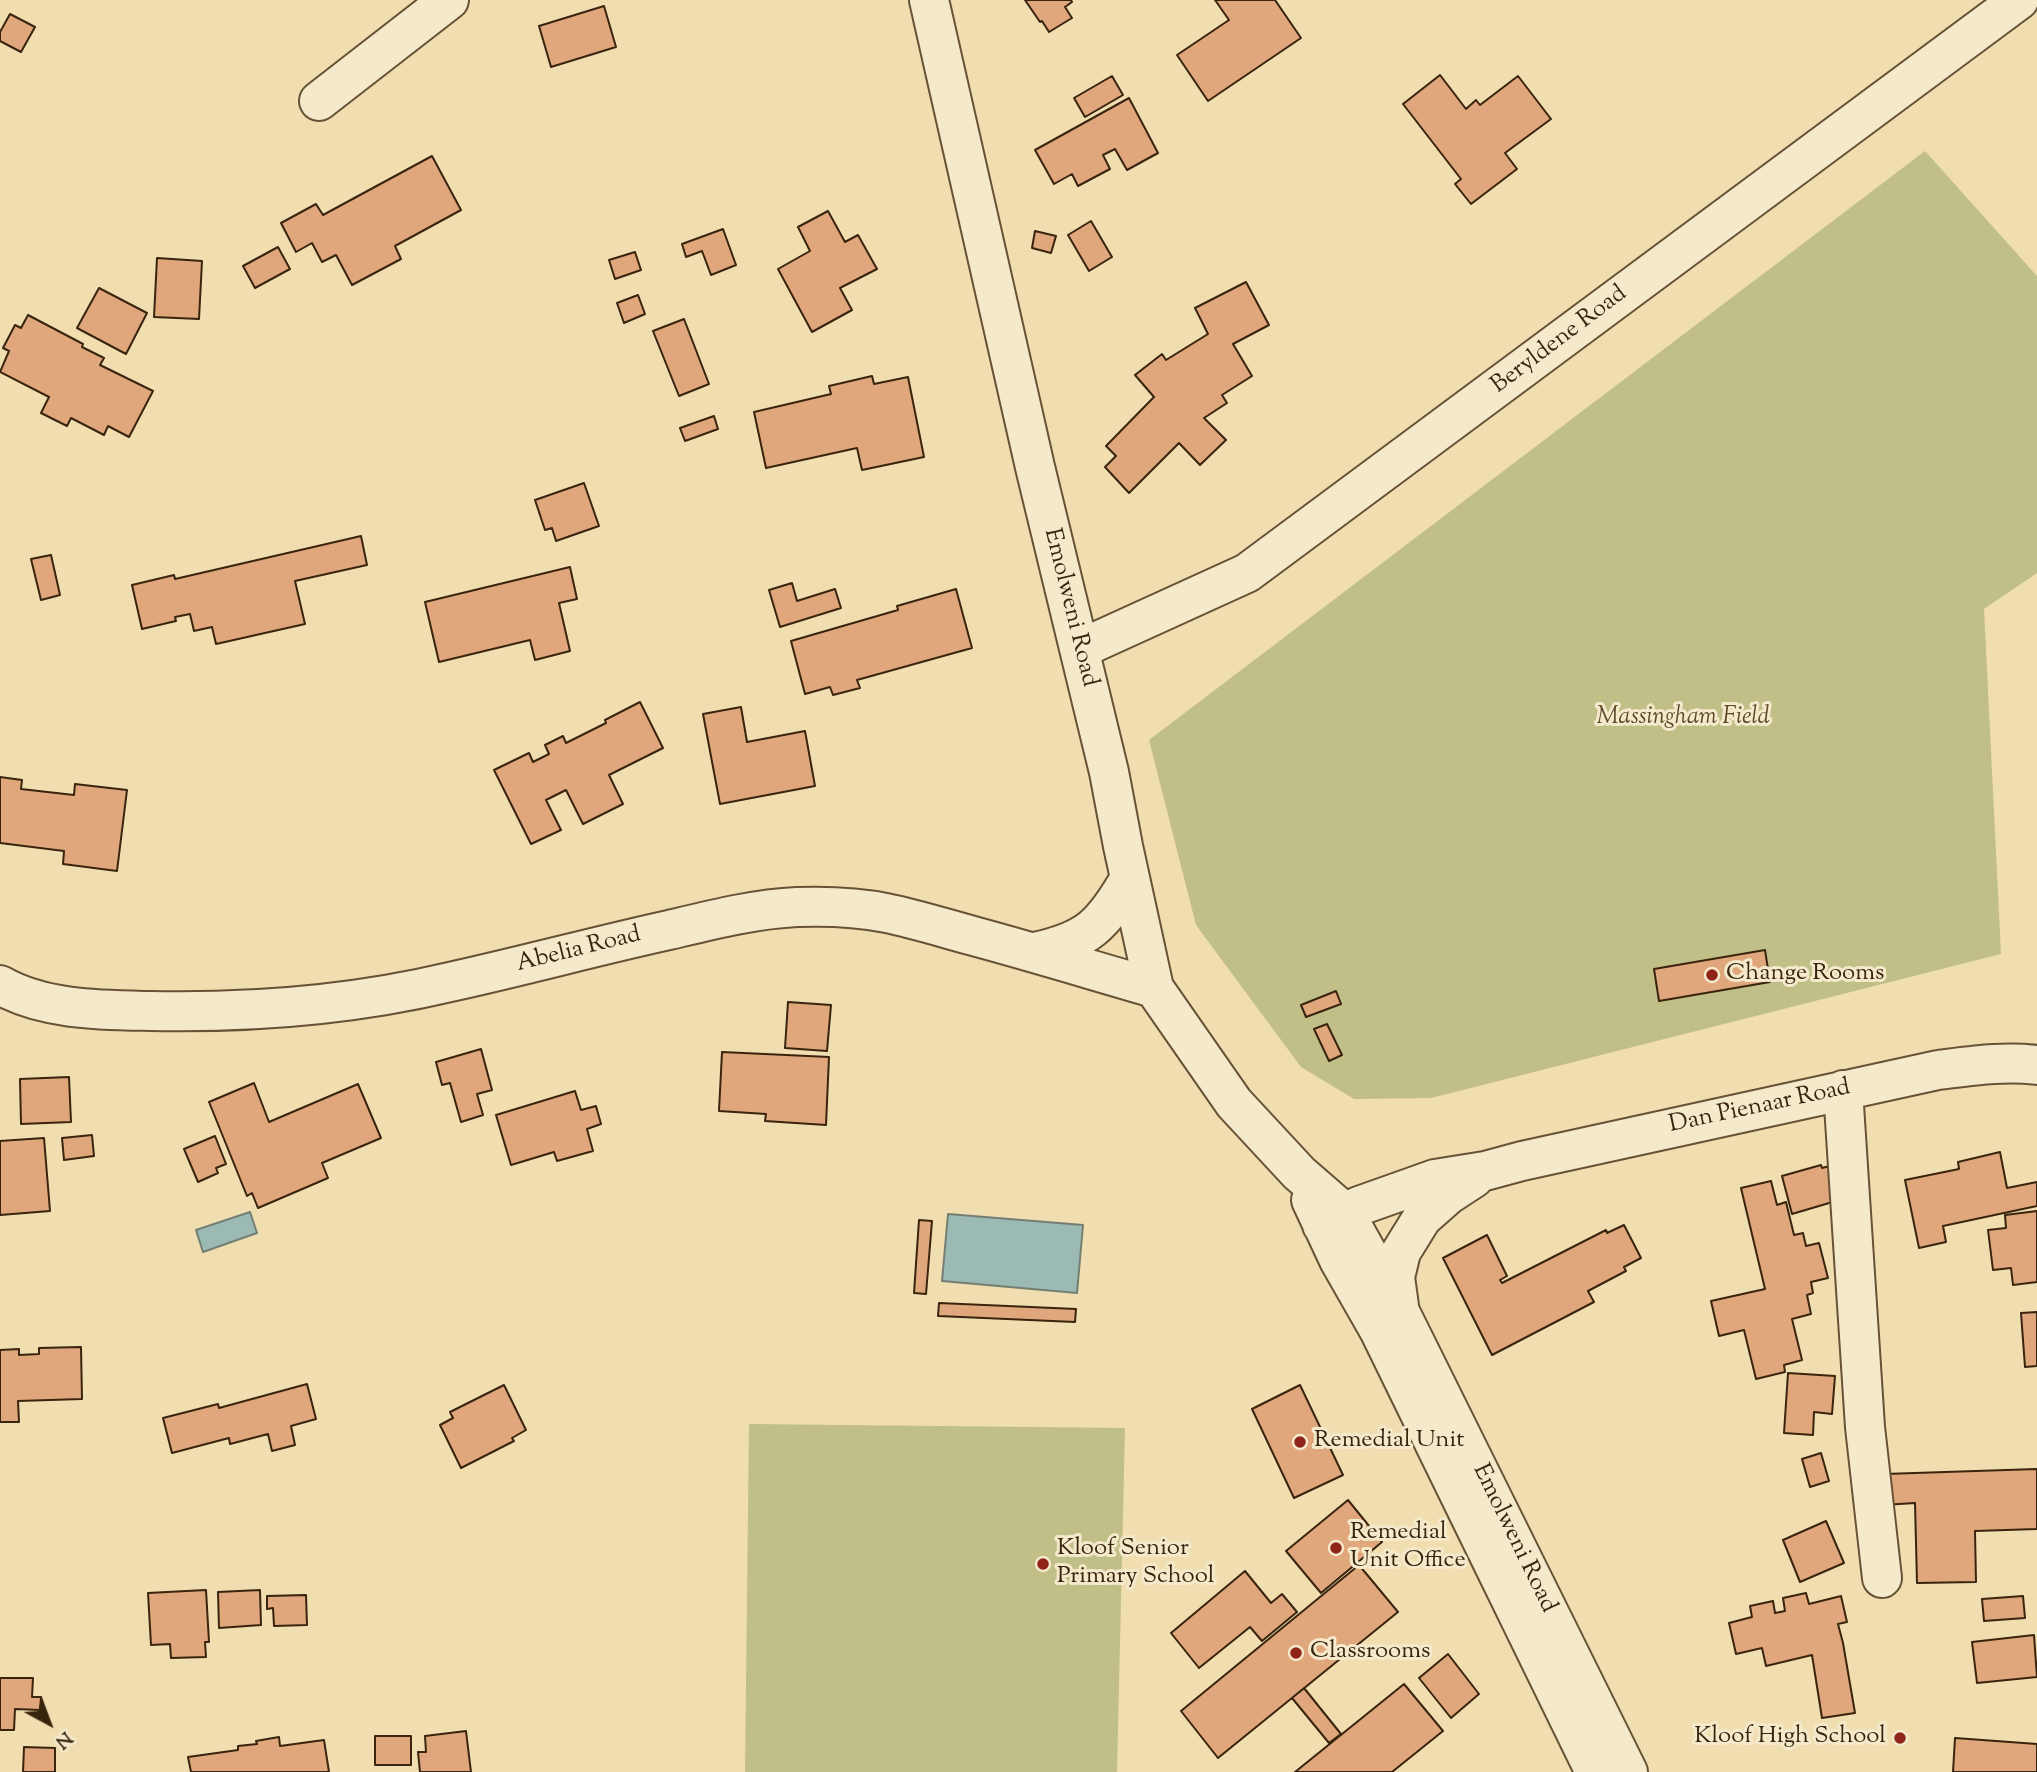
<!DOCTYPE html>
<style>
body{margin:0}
#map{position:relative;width:2037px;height:1772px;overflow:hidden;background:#f0ddb0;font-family:"Sorts Mill Goudy",serif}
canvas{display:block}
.north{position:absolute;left:14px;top:1688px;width:70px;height:70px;-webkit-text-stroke:5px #f5e9cc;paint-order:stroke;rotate:139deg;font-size:19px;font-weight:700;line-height:28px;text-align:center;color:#39240e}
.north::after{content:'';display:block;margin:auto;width:24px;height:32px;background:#39240e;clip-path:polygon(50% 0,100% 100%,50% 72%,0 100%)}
</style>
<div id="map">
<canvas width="2037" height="1772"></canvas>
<div class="north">N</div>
</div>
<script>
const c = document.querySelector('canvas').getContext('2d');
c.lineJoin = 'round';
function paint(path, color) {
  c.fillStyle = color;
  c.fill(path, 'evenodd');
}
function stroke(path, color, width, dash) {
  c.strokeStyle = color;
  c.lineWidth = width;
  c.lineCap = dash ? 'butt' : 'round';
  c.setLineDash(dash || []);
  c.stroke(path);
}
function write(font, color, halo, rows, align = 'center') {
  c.font = font + ' "Sorts Mill Goudy",serif';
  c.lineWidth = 6;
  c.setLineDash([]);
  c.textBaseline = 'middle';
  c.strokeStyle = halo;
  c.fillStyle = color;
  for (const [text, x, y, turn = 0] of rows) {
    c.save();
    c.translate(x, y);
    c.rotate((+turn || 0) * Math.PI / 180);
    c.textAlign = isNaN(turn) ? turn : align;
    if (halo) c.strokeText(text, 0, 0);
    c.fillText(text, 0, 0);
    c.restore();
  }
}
paint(new Path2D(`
 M1925,151L2037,276V573L1984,609L2001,954L1431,1098L1354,1099L1301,1067L1196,925L1149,740Z
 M749,1424L1125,1428L1117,1772H745Z`), '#c0bf87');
const water = new Path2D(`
 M250,1212L257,1233L203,1252L196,1230Z
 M948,1214L1083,1225L1077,1293L942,1281Z`);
paint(water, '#9cbab4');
stroke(water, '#747e72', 2);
const building = new Path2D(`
 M1025,0H1071L1072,2L1065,7L1072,18L1049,32L1042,21L1040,22Z
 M1215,0H1275L1301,38L1208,101L1177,55L1229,20Z
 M604,6L616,47L551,67L539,26Z
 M10,14L35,27L21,52L0,41V32Z
 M1440,75L1466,109L1476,100L1480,105L1518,76L1551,119L1505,153L1517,169L1471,204L1455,184L1461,179L1403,104Z
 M1112,76L1123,95L1085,117L1074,98Z
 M1129,98L1158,153L1127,170L1115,149L1103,155L1110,169L1078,186L1072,174L1054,184L1035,150Z
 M432,156L461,210L395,246L401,259L352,285L336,255L322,262L312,243L296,252L281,223L316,204L323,215Z
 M828,211L845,242L858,235L877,269L840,288L852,310L812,332L778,269L810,251L798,227Z
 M1091,221L1112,257L1089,271L1068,235Z
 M723,229L736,265L711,275L702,251L686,257L682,244Z
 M1035,231L1056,236L1051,253L1032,248Z
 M278,247L290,269L255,288L243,266Z
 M635,252L641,270L615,279L609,260Z
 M157,258L202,261L199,319L154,317Z
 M1246,282L1269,325L1233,344L1252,376L1222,395L1227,403L1204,418L1226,440L1200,465L1179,443L1129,493L1105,467L1116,456L1106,446L1154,397L1135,375L1162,354L1166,360L1208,334L1195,308Z
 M99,288L147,313L126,354L77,328Z
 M638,295L645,314L624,323L617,303Z
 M28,315L83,344L82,347L104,358L100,365L153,391L129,437L108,426L104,435L71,418L67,426L41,413L49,397L0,372L9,351L3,348L15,325L21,328Z
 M684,319L709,384L679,396L653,331Z
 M872,376L874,384L908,377L924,457L862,470L857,448L766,468L754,412L831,394L829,386Z
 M714,416L718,429L685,441L680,428Z
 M584,483L599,526L556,541L552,528L545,530L535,500Z
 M361,536L367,565L295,581L305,624L216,644L212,627L194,631L190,614L175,617L176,621L142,629L132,585L174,575L175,579Z
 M51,555L60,595L41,600L31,559Z
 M570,567L577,599L559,603L570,651L535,660L530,640L439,662L425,602Z
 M792,583L797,601L835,589L841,608L780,627L769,590Z
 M956,589L972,648L857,680L860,688L833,695L830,687L805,694L791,641L898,610L897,606Z
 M640,702L663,748L609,775L623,804L583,824L566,790L546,800L561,830L531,844L494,770L529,753L533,762L549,754L545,745L563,736L566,743L606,723L605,720Z
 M741,707L747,742L805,731L815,786L720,804L703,714Z
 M0,777L22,780L21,789L74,795L75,784L127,790L117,871L63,864L64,851L0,843Z
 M1765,950L1770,982L1659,1001L1654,969Z
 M1336,991L1341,1004L1306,1017L1301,1005Z
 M788,1002L831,1005L827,1051L785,1048Z
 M1327,1024L1342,1055L1329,1061L1314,1029Z
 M481,1049L492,1090L477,1094L483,1115L461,1122L450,1083L442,1085L436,1062Z
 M722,1052L829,1057L826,1125L765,1121L766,1114L719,1111Z
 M69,1077L71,1122L21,1124L20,1079Z
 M254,1083L269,1122L358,1084L381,1138L322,1163L328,1178L258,1208L252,1193L247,1196L209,1102Z
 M575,1091L581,1110L596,1106L601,1124L587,1129L593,1151L557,1161L554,1152L511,1165L496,1115Z
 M92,1135L94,1156L64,1160L62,1138Z
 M215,1136L226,1164L216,1168L218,1173L198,1182L184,1149Z
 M44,1138L50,1211L0,1215V1141Z
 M2000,1152L2007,1188L2037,1182V1206L1943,1226L1946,1242L1919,1248L1905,1180L1959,1169L1958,1162Z
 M1837,1164L1846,1198L1792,1214L1782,1176L1821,1165L1822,1168Z
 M1771,1181L1777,1205L1786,1202L1794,1235L1803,1233L1806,1246L1819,1243L1828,1278L1811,1282L1813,1293L1807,1295L1811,1314L1792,1319L1802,1360L1784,1365L1785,1372L1756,1379L1744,1330L1719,1336L1711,1301L1765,1289L1741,1188Z
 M2037,1211V1282L2013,1285L2011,1268L1993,1270L1988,1230L2006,1228L2005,1215Z
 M919,1220L932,1221L926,1294L914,1293Z
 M1624,1225L1641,1258L1624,1267L1626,1271L1588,1291L1594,1302L1492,1355L1443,1258L1487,1235L1507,1276L1500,1280L1502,1283L1606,1230L1607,1233Z
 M939,1303L1076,1309L1075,1322L938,1316Z
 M2037,1312V1366L2025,1367L2021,1313Z
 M81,1347L82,1399L18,1401L19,1422H0V1350L19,1349V1355L39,1354V1348Z
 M1788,1373L1835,1376L1832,1414L1814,1412L1813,1435L1784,1433Z
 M307,1384L316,1419L291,1426L295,1445L272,1451L268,1434L230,1444L229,1438L172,1453L163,1418L218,1404L219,1408Z
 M504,1385L526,1430L512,1438L514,1441L461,1468L440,1425L453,1418L450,1412Z
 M1300,1385L1343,1475L1294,1498L1252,1409Z
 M1821,1453L1829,1481L1810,1487L1802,1459Z
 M2037,1469V1529L1975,1531L1976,1582L1917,1583L1915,1503L1884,1505V1474Z
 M1348,1500L1382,1542L1321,1593L1286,1551Z
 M1826,1521L1844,1563L1800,1582L1783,1540Z
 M1359,1565L1398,1612L1218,1758L1181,1711Z
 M1245,1571L1271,1603L1282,1594L1297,1612L1262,1641L1250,1627L1199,1668L1171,1633Z
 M206,1590L209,1642H205L206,1657L171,1658L170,1644L151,1645L148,1593Z
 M260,1590L261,1625L219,1628L218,1592Z
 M1806,1593L1809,1604L1841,1596L1847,1622L1838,1624L1843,1643L1855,1713L1822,1718L1812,1655L1766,1666L1762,1648L1736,1654L1729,1623L1752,1617L1750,1606L1773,1601L1775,1613L1785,1611L1783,1598Z
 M306,1595L307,1625L274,1626L273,1608L267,1609V1596Z
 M2023,1596L2025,1618L1984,1621L1982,1599Z
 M2034,1635L2037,1677L1977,1683L1972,1642Z
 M1448,1654L1479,1694L1451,1718L1419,1678Z
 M0,1678H33L32,1697H41L40,1710L15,1709L14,1730H0Z
 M1404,1684L1443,1731L1392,1772H1295Z
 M1304,1688L1341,1734L1329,1743L1292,1698Z
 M466,1731L471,1772H420L418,1752H426L425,1736Z
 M375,1736H411V1765H375Z
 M279,1737L280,1746L324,1740L329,1772H191L188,1757L238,1750V1746L257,1744L256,1741Z
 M1955,1738L2037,1744V1772H1953Z
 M24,1747L55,1748V1772H23Z`);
paint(building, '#e0a67c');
stroke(building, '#39240e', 2);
const minor = new Path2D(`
 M929,0L1035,467L1109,772L1123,846L1154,988L1234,1103L1299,1173L1345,1213L1399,1310L1628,1772
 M319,101L449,0
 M1080,649L1247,573L2019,0
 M1034,952C1088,941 1103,925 1130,878
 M0,985C44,1010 100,1010 150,1011C249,1013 353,1005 450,982C523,966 596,946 669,930C711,920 754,909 797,907C826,906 857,907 886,913C916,919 947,929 977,937C1036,953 1095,971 1154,988
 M1843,1090L1865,1427L1882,1578
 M1311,1200L1339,1260L1379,1330L1595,1772
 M1322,1225L1359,1206L1435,1179L1485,1171L1522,1161L1938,1070C1972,1066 2003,1061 2037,1065
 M1399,1306L1395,1277L1401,1252L1422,1218L1448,1195L1474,1178`);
stroke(minor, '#675236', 42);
stroke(minor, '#f5e9cc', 38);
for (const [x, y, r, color] of [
 [1712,975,7,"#8f2418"],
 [1300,1442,7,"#8f2418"],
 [1336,1548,7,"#8f2418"],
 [1043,1564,7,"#8f2418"],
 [1296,1653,7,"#8f2418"],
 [1900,1738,7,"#8f2418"]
]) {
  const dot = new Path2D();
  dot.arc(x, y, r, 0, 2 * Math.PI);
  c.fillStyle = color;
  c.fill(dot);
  stroke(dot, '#f5e9cc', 2.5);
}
write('24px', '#39240e', '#f5e9cc', [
 ["Beryldene Road",1560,341,-37],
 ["Emolweni Road",1069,608,76],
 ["Abelia Road",579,951,-14],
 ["Dan Pienaar Road",1760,1108,-12],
 ["Emolweni Road",1513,1539,64]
]);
write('italic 24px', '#5b4b2c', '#f5e9cc', [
 ["Massingham Field",1683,719]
]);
write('24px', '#39240e', '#f5e9cc', [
 ["Change Rooms",1726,975],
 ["Remedial Unit",1314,1442],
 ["Remedial",1350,1534],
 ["Unit Office",1350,1562],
 ["Kloof Senior",1057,1550],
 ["Primary School",1057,1578],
 ["Classrooms",1310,1653],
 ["Kloof High School",1886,1738,"right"]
], 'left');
</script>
